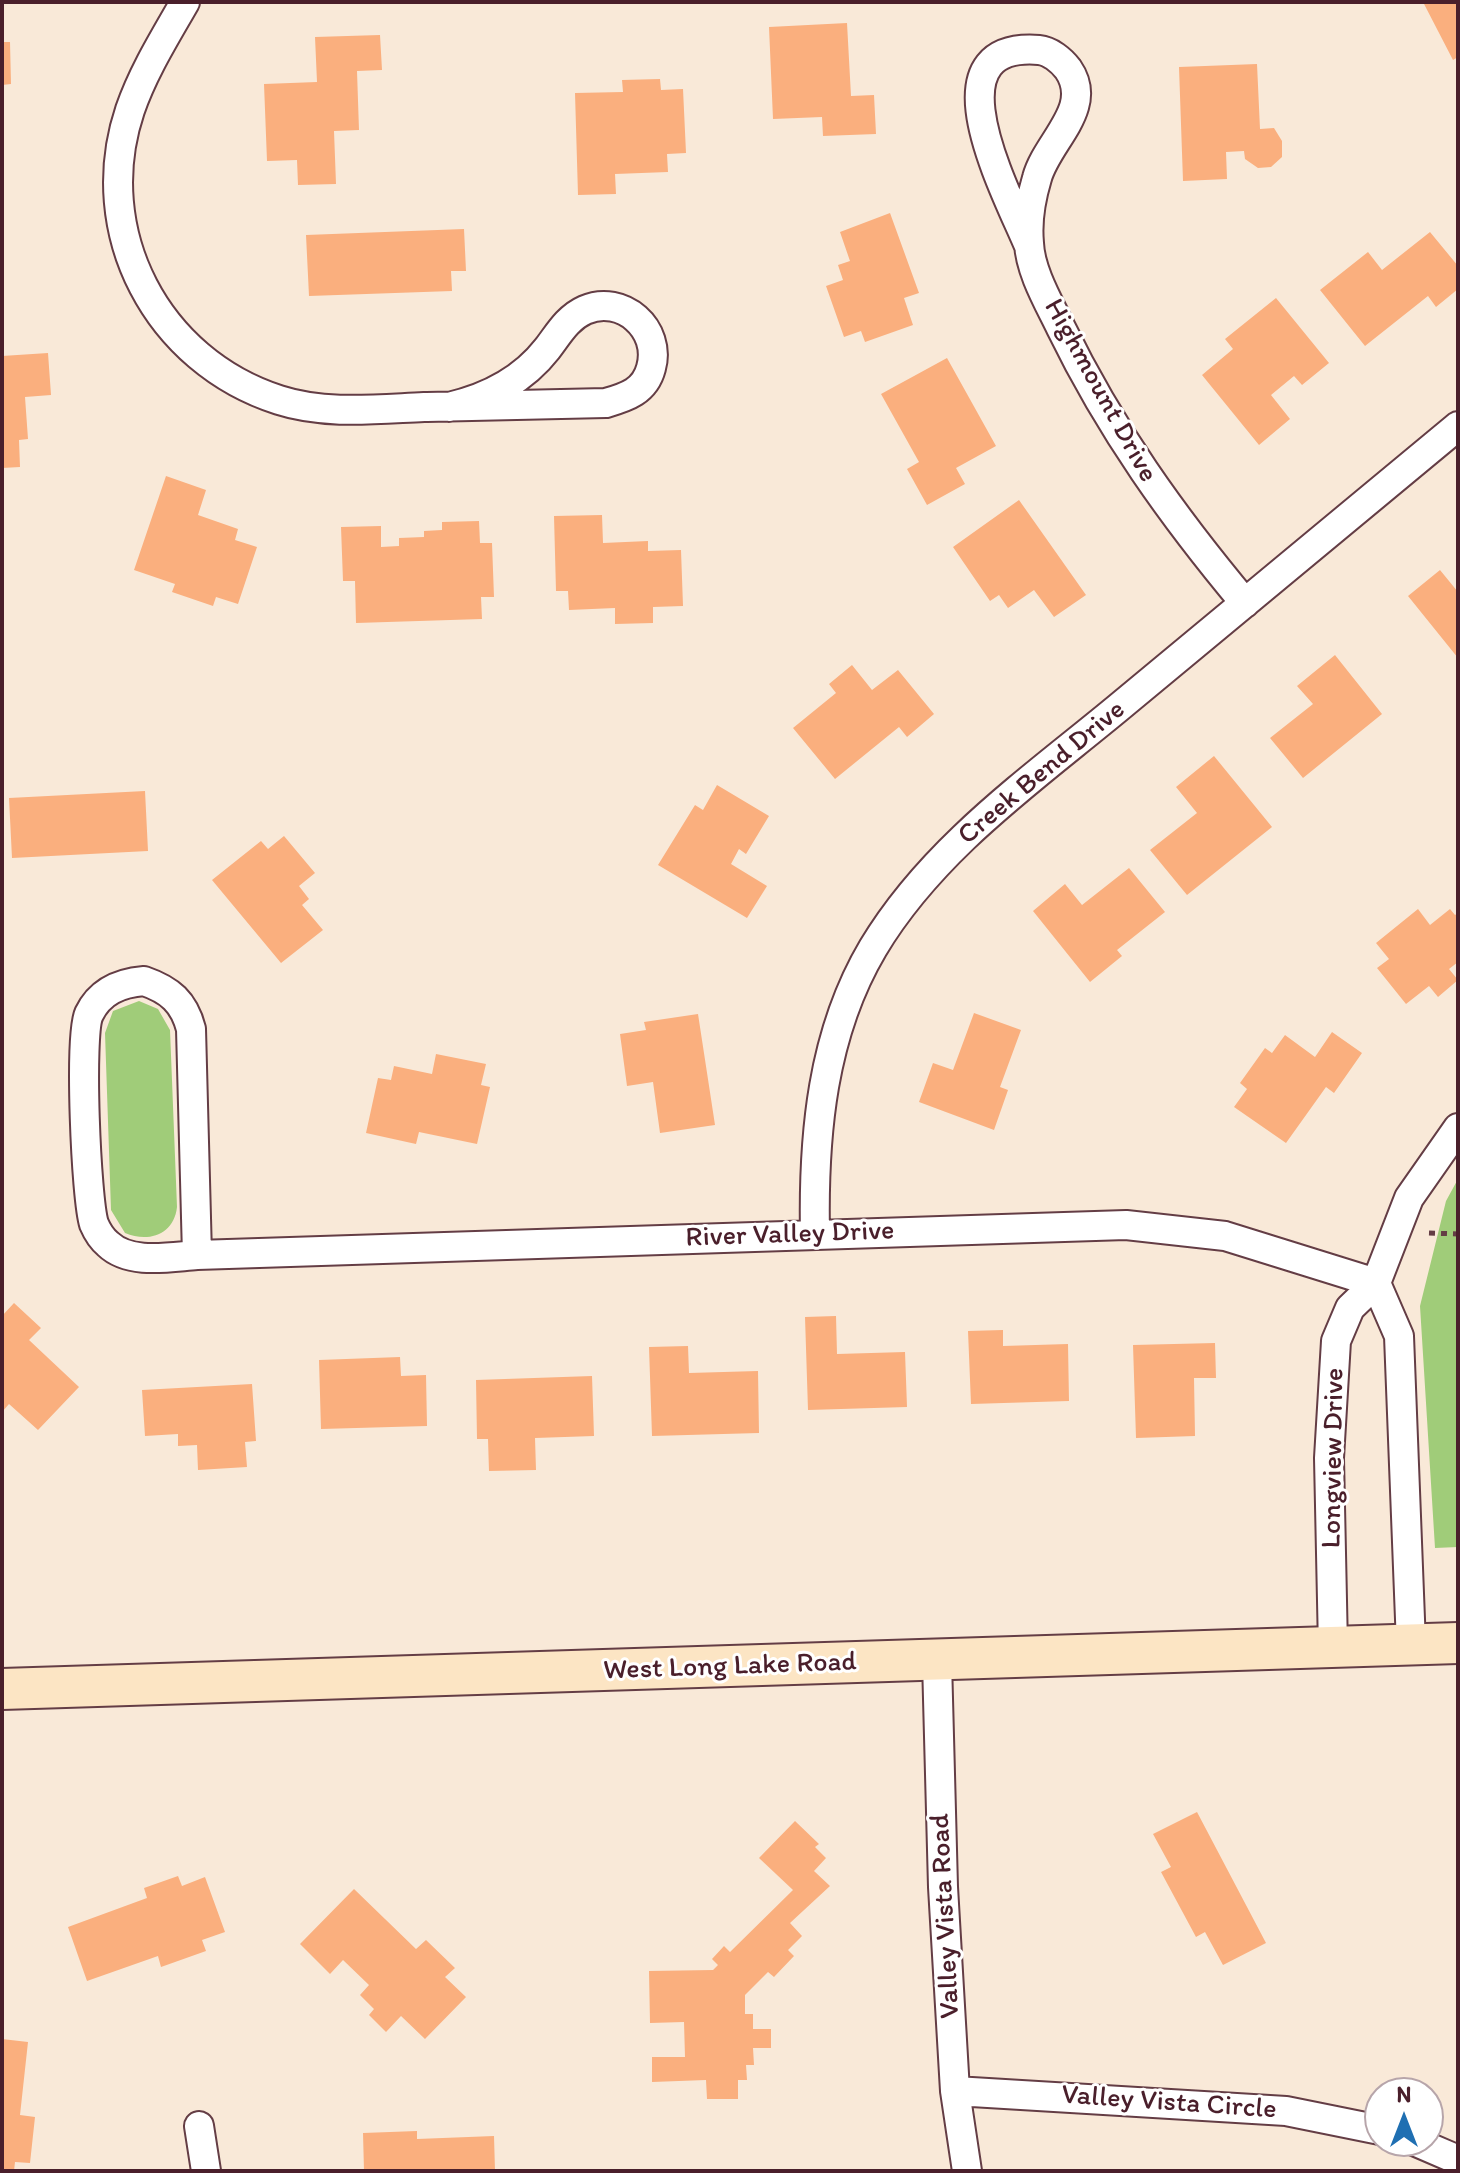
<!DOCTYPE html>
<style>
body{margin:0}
#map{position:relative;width:1460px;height:2173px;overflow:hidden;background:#f9e9d8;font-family:Itim,sans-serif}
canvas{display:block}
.frame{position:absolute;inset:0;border:4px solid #4a1f2b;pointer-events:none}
.north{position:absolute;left:1364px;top:2077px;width:80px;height:80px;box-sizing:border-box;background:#fff;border:2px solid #b7a5aa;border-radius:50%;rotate:0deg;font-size:22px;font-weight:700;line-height:32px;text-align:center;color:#4a1f2b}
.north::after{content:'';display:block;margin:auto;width:28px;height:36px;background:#1f6fb2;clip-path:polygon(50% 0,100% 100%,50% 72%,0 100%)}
</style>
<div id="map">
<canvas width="1460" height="2173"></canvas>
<div class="frame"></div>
<div class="north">N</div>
</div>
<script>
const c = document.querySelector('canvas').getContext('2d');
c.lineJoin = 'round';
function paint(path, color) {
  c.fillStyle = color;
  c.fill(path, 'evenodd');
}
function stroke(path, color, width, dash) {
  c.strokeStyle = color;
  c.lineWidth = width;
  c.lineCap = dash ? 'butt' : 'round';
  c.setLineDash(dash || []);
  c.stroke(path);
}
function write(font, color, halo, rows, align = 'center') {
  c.font = font + ' Itim,sans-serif';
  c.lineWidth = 6;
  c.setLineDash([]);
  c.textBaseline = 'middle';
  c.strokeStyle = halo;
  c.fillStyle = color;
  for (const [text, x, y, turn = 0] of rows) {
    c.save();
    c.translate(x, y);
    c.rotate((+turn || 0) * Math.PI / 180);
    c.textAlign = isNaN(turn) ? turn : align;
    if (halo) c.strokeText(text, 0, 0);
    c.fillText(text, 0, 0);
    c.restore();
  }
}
paint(new Path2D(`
 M139,1001L158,1009L170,1030L177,1207C174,1235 148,1243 125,1233L111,1210L105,1033L113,1011Z
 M1458,1179V1547L1435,1548L1420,1306L1446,1201Z`), '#a0cc79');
paint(new Path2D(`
 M1423,2H1458V57L1453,60Z
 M847,23L851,96L874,95L876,134L823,136L822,117L773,119L769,27Z
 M380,35L382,70L357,71L359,130L334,131L336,184L298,185L297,160L267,161L264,84L317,82L315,37Z
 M2,42H10L11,84L2,85Z
 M1257,64L1260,129L1274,128L1282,141V157L1271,167L1258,168L1245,159L1244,151L1226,152L1227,179L1183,181L1179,67Z
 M660,79L661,90L683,89L686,153L667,154L668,172L615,174L616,194L578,195L575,93L623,92L622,80Z
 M890,213L919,293L904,298L913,325L865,342L861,331L844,337L826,286L843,280L838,265L850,261L840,232Z
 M464,229L466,271H451L452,291L309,296L306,235Z
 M1430,232L1458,266V289L1436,307L1428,296L1365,346L1320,290L1368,252L1382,270Z
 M1276,298L1329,363L1302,385L1294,376L1271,395L1290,419L1259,445L1202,375L1233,349L1225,339Z
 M48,353L51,395L25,397L28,439L19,440L20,467L2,468V356Z
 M947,358L996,446L956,468L965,484L927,505L907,469L919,462L881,394Z
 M166,476L206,490L198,515L238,529L235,540L257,547L238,604L216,597L213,606L172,592L175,584L134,570Z
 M1019,500L1086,595L1054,617L1034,590L1008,608L999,595L990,601L953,547Z
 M602,515L603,543L648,541V551L681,550L683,606L653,607V623L615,624V608L569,610L568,591H556L554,516Z
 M479,521L480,543H492L494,597H481L482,619L356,623L355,581H343L341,527L381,526V547L399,546V538L424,537V531L442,530V522Z
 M1440,570L1458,592V658L1408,596Z
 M1335,655L1382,714L1303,778L1270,738L1313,704L1297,686Z
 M852,665L872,690L898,670L934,714L907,737L899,727L835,779L793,728L836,693L829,684Z
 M1214,756L1272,827L1187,895L1150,850L1197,813L1176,787Z
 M717,785L769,816L746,854L739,849L731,864L767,886L747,918L658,865L695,805L703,810Z
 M145,791L148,851L12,858L9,798Z
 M284,836L315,873L299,886L309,899L302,905L323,930L281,963L212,880L261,841L268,849Z
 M1129,868L1165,912L1117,950L1122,956L1090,982L1033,911L1065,884L1082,905Z
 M1418,909L1430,925L1450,909L1455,915L1458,913V962L1449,969L1458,980L1438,997L1429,986L1406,1004L1377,968L1389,959L1376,943Z
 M974,1013L1021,1030L1000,1087L1008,1090L994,1130L919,1102L933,1063L953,1070Z
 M698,1014L715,1125L660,1133L653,1082L627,1086L620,1034L646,1030L644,1022Z
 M1332,1032L1362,1053L1334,1093L1326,1087L1286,1143L1234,1107L1247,1089L1240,1083L1265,1048L1272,1053L1285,1035L1315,1057Z
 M436,1054L486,1064L481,1085L490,1087L477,1144L419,1132L416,1144L366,1133L378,1078L391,1080L394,1066L432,1074Z
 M14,1303L41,1328L29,1340L79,1387L38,1430L9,1404L2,1412V1316Z
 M836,1316L837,1354L905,1352L907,1407L808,1410L805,1317Z
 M1003,1330V1346L1068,1344L1069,1401L971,1404L968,1331Z
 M1215,1343L1216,1378H1194L1195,1436L1136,1438L1133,1345Z
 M688,1346L689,1373L758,1371L759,1433L652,1436L649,1347Z
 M400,1357L401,1376L426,1375L427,1426L321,1429L319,1360Z
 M592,1376L594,1436L535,1438L536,1470L489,1471L488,1439H477L476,1380Z
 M252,1384L256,1441L245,1442L247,1467L198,1470L197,1445L178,1446V1434L145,1436L142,1390Z
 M1197,1812L1266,1943L1223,1965L1205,1932L1196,1937L1161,1872L1171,1867L1153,1834Z
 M795,1821L819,1844L815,1847L826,1858L814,1871L830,1886L790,1923L802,1936L788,1950L794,1956L774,1977L768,1972L745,1995V2014H753V2029H771V2048H753L754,2065H746L747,2080H738V2099H707L706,2080L652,2082V2057H685L684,2022L650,2023L649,1971L713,1970L718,1965L712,1959L724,1946L730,1952L793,1890L759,1858Z
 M178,1876L182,1886L205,1877L225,1932L202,1940L206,1951L161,1967L158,1956L87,1981L68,1927L147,1898L144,1888Z
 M354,1889L416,1949L426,1940L455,1968L445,1977L466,1997L425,2039L401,2016L386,2032L369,2015L374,2009L360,1995L369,1985L343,1960L330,1974L300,1944Z
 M2,2039L28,2042L20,2115L35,2117L30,2163L15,2162L14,2171H2Z
 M417,2131V2139L494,2136L495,2171H364L363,2133Z`), '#faaf7e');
const street = new Path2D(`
 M185,2C165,37 143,72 130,110C89,232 157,361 279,400C325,415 377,409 424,407C485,406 546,404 606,403C627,397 645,391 651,368C662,329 622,294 585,310C567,318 558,335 547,349C522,381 488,398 449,407
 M1029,246C1008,195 924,41 1039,50C1050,51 1061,60 1068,69C1095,108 1047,141 1037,178C1031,198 1027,222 1029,243C1030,271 1049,303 1061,328C1110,429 1173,517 1245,603
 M144,981C170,990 184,1002 191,1029L197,1255C169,1257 130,1265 108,1244C102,1239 97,1231 94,1224C86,1199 79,1035 89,1014C100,991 120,983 144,981Z
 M815,1234C813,1135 822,1034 873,948C932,849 1031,780 1118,708C1232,614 1345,520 1458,426
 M197,1255L1126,1225L1225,1236L1376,1283L1409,1198L1458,1128
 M1333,1648L1329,1458L1336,1341L1350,1308L1376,1283L1399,1336L1411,1645
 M937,1661L943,1887L955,2091L967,2171
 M955,2091L1286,2111L1380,2130
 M199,2126L206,2171
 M1414,2141L1458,2160`);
const secondary = new Path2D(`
 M2,1689L1458,1643`);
stroke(street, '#643d45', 32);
stroke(secondary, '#643d45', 44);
stroke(new Path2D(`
 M1429,1233L1458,1234`), '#643d45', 5, [6, 6]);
stroke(street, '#fff', 28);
stroke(secondary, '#fce5c4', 40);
write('28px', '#4a1f2b', '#fff', [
 ["Highmount Drive",1100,391,61],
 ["Creek Bend Drive",1042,773,-40],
 ["River Valley Drive",790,1235,-2],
 ["Longview Drive",1334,1458,-89],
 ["West Long Lake Road",730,1667,-2],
 ["Valley Vista Road",946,1916,-93],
 ["Valley Vista Circle",1169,2103,4]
]);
</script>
